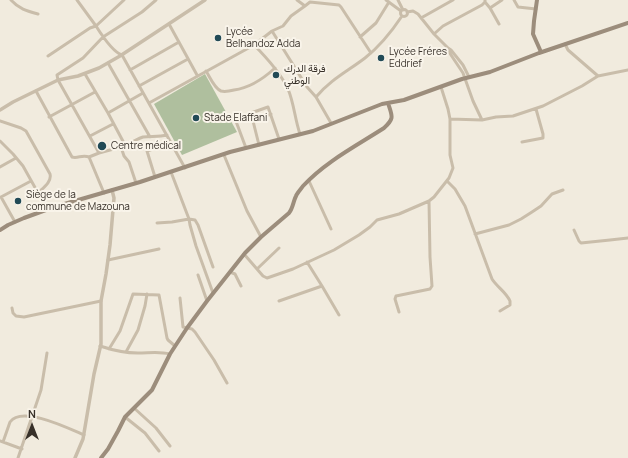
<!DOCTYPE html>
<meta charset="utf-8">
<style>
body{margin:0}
#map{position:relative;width:628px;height:458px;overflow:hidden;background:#f1ebde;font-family:Manrope,sans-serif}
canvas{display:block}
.north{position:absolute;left:12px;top:406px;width:40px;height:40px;-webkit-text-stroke:3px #f9f4ea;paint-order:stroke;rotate:0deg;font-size:11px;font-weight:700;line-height:16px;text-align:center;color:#373029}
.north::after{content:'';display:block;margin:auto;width:14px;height:18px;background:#373029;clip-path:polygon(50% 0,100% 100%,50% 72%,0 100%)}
</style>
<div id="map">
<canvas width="628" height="458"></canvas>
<div class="north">N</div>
</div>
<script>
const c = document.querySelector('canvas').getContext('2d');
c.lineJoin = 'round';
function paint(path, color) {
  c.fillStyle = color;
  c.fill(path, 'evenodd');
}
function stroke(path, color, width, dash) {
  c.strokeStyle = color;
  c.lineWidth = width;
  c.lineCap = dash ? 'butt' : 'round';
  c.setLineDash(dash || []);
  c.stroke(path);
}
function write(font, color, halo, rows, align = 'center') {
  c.font = font + ' Manrope,Vazirmatn,sans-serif';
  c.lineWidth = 4;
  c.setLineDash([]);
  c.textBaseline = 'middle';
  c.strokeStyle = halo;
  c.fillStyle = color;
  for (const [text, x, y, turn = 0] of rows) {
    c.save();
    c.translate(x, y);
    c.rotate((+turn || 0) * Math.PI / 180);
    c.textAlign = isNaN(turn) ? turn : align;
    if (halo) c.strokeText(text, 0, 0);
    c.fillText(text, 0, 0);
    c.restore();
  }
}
paint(new Path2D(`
 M205,74L237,132L182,155L154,104Z`), '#afbf9e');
stroke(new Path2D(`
 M11,0C19,9 27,11 38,14
 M77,0L96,26L124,0
 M297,0L305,6L310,2L339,5L341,7L371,53
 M386,0L401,11
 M398,0L403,10
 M514,0L518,7L536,9
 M485,2L490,8L502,0
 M490,8L499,24
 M400.5 13a3.5 3.5 0 1 1 7 0a3.5 3.5 0 1 1-7 0Z
 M407,12L413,11L418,14L434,34L448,48L451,50L463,65L469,77
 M421,18L453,0
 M169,24L197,75
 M272,31L283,26L291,16L305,6
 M434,34L443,26L482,5L485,2V0
 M360,37L376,23L389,2
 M254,45C267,58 280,72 288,89C294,103 295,120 300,134
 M448,48L449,52L463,73L473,101L482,120
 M48,56L90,28L96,26C101,34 113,52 122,55L185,168
 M108,63L150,137
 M130,70L179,42
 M206,71C210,77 214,88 221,91C225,92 230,91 234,90C250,88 263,79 275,68
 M85,74L108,113L125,145
 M598,76L628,70
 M139,86L188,59
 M441,87L448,109L450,119L482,120L496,117L513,116L543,106L582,86L598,76L568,50L565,44
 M36,91L72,157C78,159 82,154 89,157L104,193
 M316,97C330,80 348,71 365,58C379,47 392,31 402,16
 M149,103L254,45L272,31L307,87L316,97L331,123
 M108,113L143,93
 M234,116L246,148
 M49,117L95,92
 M253,120L271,114
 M0,121L21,128L26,131L50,174C52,182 43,188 38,193
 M90,136L113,124
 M0,141L13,154L23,166L47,209
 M522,142L543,138V134L536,109
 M124,145C131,143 137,139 143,137C151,136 159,137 167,135
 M259,145L251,113L268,107L279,139
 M99,153L121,147L124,156L129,162L136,183
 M224,155L247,211L261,237
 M89,157L99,153L58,80L57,75L83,58L103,37L142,12L156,0
 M0,167L16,158
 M171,172L189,219L190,225L196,246L213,293
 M155,177L147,151L171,143
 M309,181L331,229
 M447,181L455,189L465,206L492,279C497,287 506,292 510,301V305L500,311
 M15,222L1,197L31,181
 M157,223L172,222L189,219L195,220L198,225L213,267
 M574,230L579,241L581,243L610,240L628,238
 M475,234L509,225L521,219L532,212L541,206L552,194L563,190
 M244,254L263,276L267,278L270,277L293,269L334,250L359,235L370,227L377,220L399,214L429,201L434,197L449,178L453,168L450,155V119
 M108,260L159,249
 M307,262L322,286L339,315
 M257,269L279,248
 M230,272L235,274L241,286
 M198,275L207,301
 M180,298L183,327L192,329L195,332L214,360L227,383
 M279,301L322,286
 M12,308L13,313L16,316L24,317L101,301
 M399,312L395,299L396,296L430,289L432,286L430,257L429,201
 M100,346C112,350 125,353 138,353C149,353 159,351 170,354
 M109,349L120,331L133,294L159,295L167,338L168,340L175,346
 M126,352L138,330L145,306L147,294
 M134,408L156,428L170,446
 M125,417L145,433L159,451
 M0,441L22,449
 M3,442L10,422C22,405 70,429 84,435
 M18,458L41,390L47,353`), '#c9bdaa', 3);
stroke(new Path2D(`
 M0,110L13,102L58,80L78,76L99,68L120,56L205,0
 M75,458L83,439L94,374L101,344V301L106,274L110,245L114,198L112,190`), '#c9bdaa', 3.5);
stroke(new Path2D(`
 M537,0L534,21L533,34L541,52
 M0,230L8,225L24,218L54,207L140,182L230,152L313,131L382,104L404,100L462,79L490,72L539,53L628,23
 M101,458L108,449L118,431L125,417L152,390L170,354L187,328L207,301L245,253L261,237L289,213C293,208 293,202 296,196C297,193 301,189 303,186C325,162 356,146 384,128C395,118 392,116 388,103`), '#9c8d7c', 4);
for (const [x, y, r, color] of [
 [218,38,4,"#214a56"],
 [381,58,4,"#214a56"],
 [276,75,4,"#214a56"],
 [196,118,4,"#214a56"],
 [102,146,5,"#214a56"],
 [18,201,4,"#214a56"]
]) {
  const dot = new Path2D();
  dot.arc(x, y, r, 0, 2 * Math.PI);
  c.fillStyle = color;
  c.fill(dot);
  stroke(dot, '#f9f4ea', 1.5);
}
write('10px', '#373029', '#f9f4ea', [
 ["Lycée",226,32],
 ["Belhandoz Adda",226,44],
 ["Lycée Fréres",389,52],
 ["Eddrief",389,64],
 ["فرقة الدرك",284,69],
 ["الوطني",284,81],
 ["Stade Elaffani",204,118],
 ["Centre médical",111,146],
 ["Siège de la",26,195],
 ["commune de Mazouna",26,207]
], 'left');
</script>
